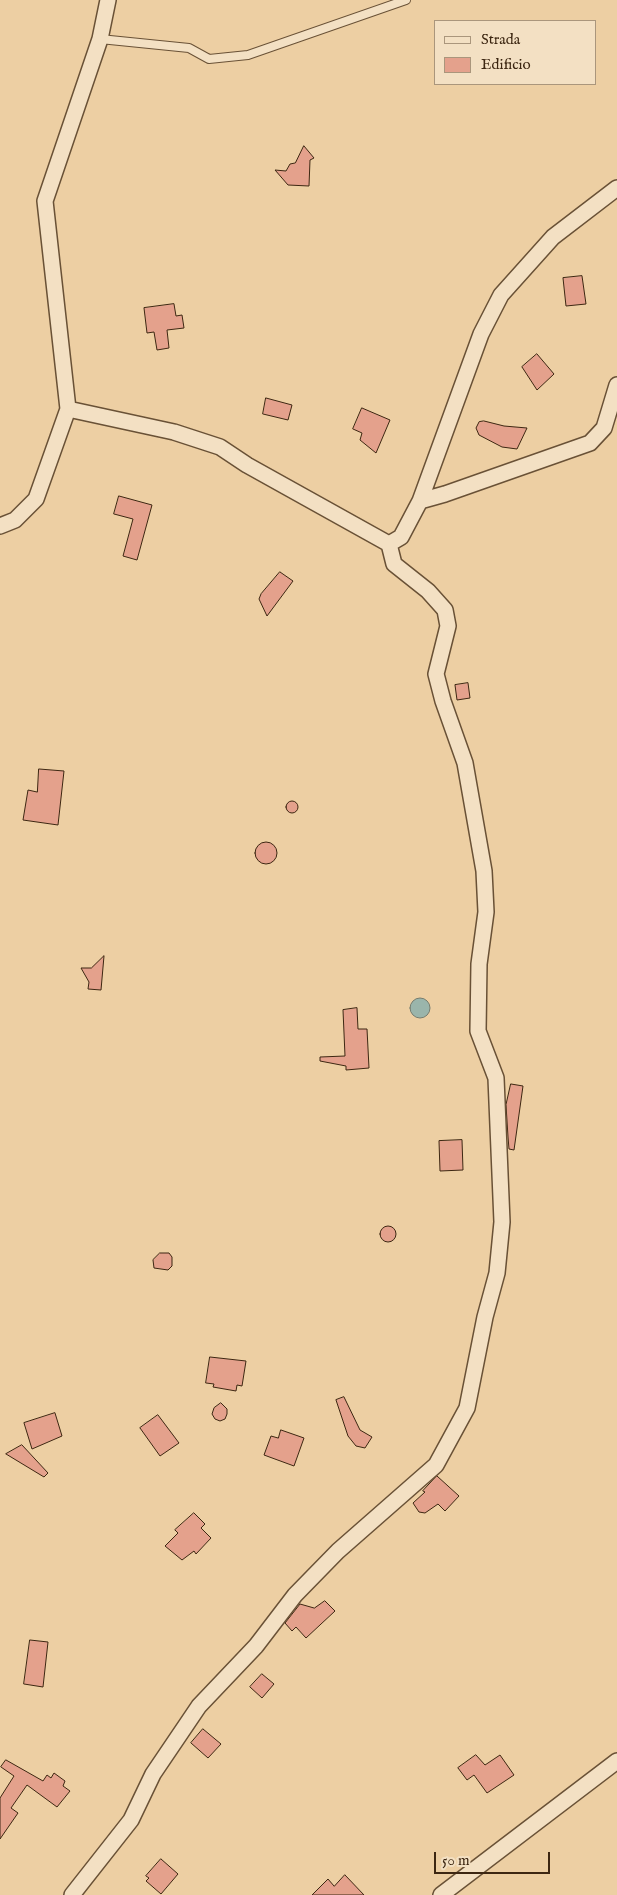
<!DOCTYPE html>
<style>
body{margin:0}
#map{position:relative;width:617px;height:1895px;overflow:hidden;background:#edcfa3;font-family:"IM FELL English",serif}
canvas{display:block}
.legend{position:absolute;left:434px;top:20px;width:162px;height:65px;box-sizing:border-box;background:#f3e0c3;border:1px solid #aa967c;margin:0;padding:6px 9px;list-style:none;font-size:15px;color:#3d2712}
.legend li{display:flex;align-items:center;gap:10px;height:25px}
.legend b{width:25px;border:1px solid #aa967c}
.scale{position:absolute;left:434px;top:1852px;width:116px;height:22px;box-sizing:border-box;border:2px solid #3d2712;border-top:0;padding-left:6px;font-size:15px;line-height:18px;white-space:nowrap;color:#3d2712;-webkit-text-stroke:4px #f3e0c3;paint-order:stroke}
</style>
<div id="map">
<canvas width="617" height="1895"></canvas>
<ul class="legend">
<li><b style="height:6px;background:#f3e0c3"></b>Strada</li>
<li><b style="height:14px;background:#e4a18c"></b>Edificio</li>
</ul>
<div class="scale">50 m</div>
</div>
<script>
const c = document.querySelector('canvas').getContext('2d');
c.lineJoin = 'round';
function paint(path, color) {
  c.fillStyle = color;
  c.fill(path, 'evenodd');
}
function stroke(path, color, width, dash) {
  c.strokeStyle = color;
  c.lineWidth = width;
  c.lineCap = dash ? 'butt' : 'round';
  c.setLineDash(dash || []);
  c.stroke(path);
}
const water = new Path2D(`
 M410 1008a10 10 0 1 1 20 0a10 10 0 1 1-20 0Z`);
paint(water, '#9ab5ab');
stroke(water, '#757c6e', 1);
const building = new Path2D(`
 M304,146L314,158L310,160L309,186L288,185L275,170L286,171L290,164L295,163Z
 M582,276L586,304L566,306L563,278Z
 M174,304L176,316L182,315L184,328L167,330L169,348L157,350L154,332L147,333L144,308Z
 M537,354L554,374L537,390L522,367Z
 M266,398L292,405L288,420L263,414Z
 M362,408L390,420L376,453L360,440L362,433L353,429Z
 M484,421L504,426L527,428L517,449L502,447L479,435L476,428L479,422Z
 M119,496L152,505L137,560L123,556L133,519L114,514Z
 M280,572L293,581L267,616L259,599L261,594Z
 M468,683L470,698L457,700L455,685Z
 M39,769L64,771L58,825L23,820L28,790L37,792Z
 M286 807a6 6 0 1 1 12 0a6 6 0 1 1-12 0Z
 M255 853a11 11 0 1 1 22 0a11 11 0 1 1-22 0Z
 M104,956L101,990L88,989L89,982L81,968H91Z
 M357,1008L358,1029H367L369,1068L346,1070V1066L320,1061V1057L345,1056L343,1010Z
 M511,1084L523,1086L514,1150L509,1149L508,1137L506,1105Z
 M462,1140L463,1170L440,1171L439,1141Z
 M380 1234a8 8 0 1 1 16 0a8 8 0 1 1-16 0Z
 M160,1253H169L172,1257V1266L168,1270L154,1268L153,1260Z
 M210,1357L246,1361L242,1386L237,1385L236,1391L213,1387L214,1384L206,1383Z
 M344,1397L360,1430L372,1437L365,1448L356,1446L348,1436L336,1400Z
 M221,1403L227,1409V1414L225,1419L220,1421L215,1419L212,1414L214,1408Z
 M55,1413L62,1436L32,1449L24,1423Z
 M158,1415L179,1443L160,1456L140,1428Z
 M281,1430L304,1438L294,1466L264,1455L271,1436L278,1438Z
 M22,1445L48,1473L44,1477L6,1454Z
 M437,1476L459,1496L445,1511L438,1504L425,1513L419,1512L413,1503L425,1492L423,1491Z
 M194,1513L205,1524L201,1528L211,1538L196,1554L194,1551L182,1560L165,1546L178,1533L175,1530Z
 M325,1601L335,1611L306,1638L296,1627L292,1631L285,1623L300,1604L314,1608Z
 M30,1640L48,1642L43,1687L24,1684Z
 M262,1674L274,1684L262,1698L250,1687Z
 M203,1729L221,1744L208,1758L191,1743Z
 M476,1755L485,1765L500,1755L514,1775L487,1793L474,1775L467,1780L458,1768Z
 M6,1760L43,1781L47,1775L51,1778L54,1773L65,1781L63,1786L70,1791L57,1807L27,1785L11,1808L18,1813L0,1839V1798L14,1776L1,1767Z
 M161,1859L178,1874L161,1894L146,1881L149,1878L146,1876Z
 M345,1875L364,1895H312L328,1879L334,1886Z`);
paint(building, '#e4a18c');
stroke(building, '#3d2712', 1);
const lane = new Path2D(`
 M100,39L189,48L209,59L248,55L406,0`);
const street = new Path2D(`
 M68,409L174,432L220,447L247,465L389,544L394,564L428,591L445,610L448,626L436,674L443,701L465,763L484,871L486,912L479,964L478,1031L496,1078L502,1222L497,1273L485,1317L467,1408L436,1465L338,1551L295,1595L256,1646L199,1706L153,1774L131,1820L72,1895
 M420,501L445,494L590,443L604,428L617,385
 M0,526L15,520L36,499L68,409L45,201L100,39L108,0
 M389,544L401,537L420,501L481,334L501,295L553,237L617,188
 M441,1895L617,1761`);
stroke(lane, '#695136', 10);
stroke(street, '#695136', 18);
stroke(lane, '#f3e0c3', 8);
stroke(street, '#f3e0c3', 15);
</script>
